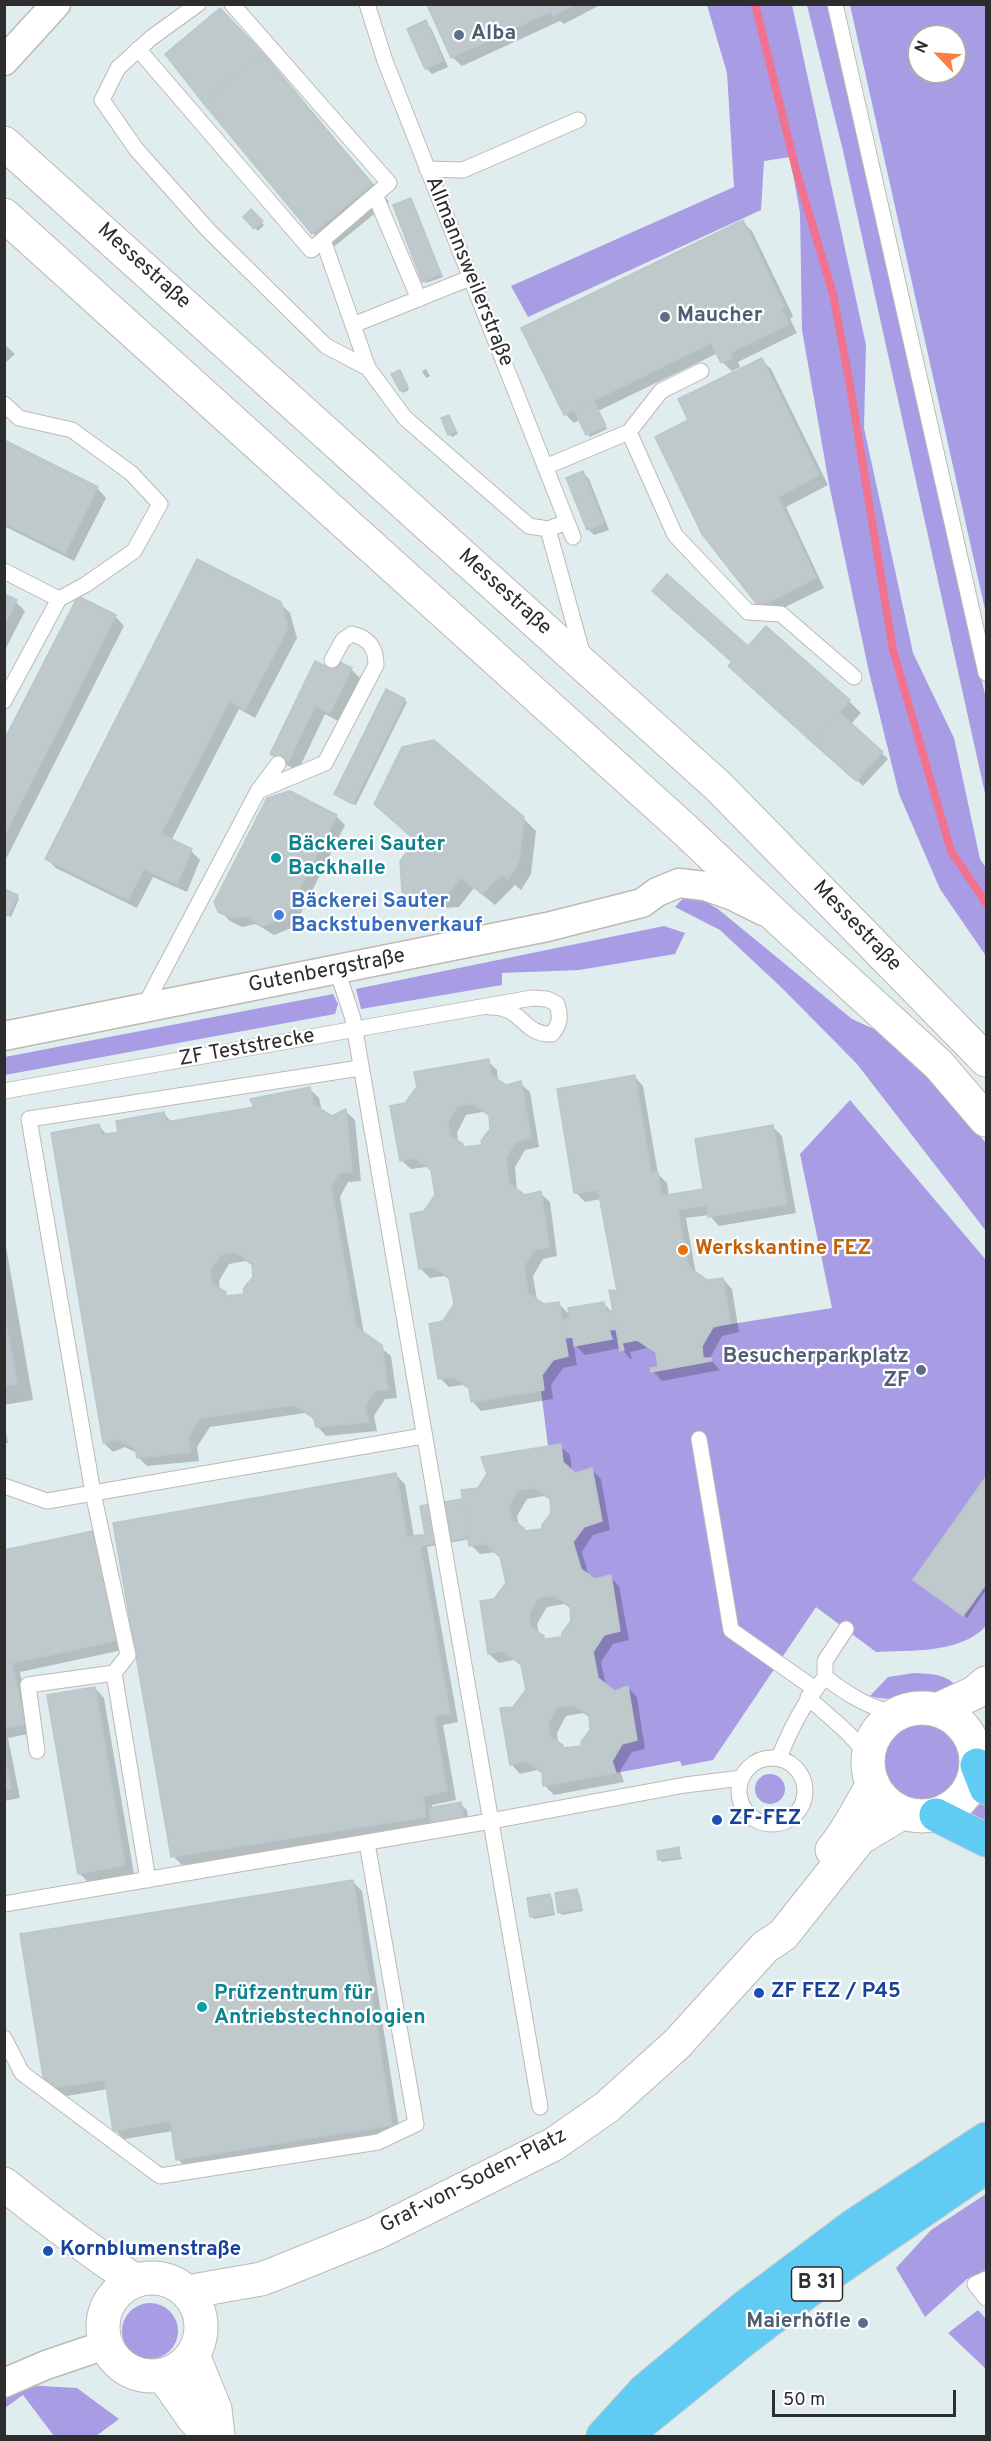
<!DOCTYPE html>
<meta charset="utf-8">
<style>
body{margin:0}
#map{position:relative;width:991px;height:2441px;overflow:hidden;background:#e0edef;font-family:Overpass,sans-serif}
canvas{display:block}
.frame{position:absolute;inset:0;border:6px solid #2d2d2d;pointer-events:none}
.north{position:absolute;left:907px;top:24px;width:60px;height:60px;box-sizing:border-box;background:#fff;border:2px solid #ababab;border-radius:50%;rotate:295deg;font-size:16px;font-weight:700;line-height:24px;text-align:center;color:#2d2d2d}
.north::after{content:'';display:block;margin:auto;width:21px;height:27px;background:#fd7c3f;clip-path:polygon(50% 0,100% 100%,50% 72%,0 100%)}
.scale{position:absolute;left:772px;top:2390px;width:184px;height:27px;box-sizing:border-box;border:3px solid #2d2d2d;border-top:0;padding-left:8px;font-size:18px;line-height:21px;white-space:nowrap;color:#2d2d2d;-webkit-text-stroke:4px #fff;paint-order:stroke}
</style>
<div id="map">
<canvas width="991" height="2441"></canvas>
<div class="frame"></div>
<div class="north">N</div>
<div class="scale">50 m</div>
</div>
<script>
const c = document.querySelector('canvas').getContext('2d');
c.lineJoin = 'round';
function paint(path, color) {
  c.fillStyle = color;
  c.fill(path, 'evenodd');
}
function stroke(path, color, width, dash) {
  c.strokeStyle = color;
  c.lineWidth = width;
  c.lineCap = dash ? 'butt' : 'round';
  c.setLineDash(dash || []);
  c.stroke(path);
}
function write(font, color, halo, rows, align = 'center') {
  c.font = font + ' Overpass,sans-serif';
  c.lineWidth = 4.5;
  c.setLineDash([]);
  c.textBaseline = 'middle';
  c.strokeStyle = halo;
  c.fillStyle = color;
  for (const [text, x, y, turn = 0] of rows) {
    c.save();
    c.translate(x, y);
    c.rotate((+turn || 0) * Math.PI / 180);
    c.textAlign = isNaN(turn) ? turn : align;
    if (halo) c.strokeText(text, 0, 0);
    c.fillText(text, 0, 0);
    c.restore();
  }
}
paint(new Path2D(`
 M707,5H792L866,345L864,428L913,653L954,738L980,859L986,868V956L940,889L899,794L869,672L829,484L802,330L800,213L790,157L764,161L761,210L528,317L511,286L734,187L727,73Z
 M807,5H828L986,699V798L843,151Z
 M850,5H986V614ZM919,36H955V72H919Z
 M686,895L699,898L718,909L852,1019L876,1030L920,1067L986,1143V1231L857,1064L782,988L720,930L675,907Z
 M664,926L685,933L675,954L579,970L502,973V985L361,1009L356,989Z
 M333,994L338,1004L335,1014L5,1075V1057Z
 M850,1100L986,1260V1626C960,1654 911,1650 876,1652L816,1607L713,1760L682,1766L680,1761L616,1773L612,1761L622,1744L637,1740L628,1687L615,1691L598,1678L593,1652L604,1635L620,1630L611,1576L595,1579L581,1569L573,1542L584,1527L601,1521L592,1468L575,1473L563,1462L561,1445L548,1446L541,1391L544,1389L542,1375L553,1360L568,1355L565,1338L573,1337L574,1346L611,1339L609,1330L617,1329L620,1351L624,1349L622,1343L637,1340L656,1353L658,1367L652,1372L711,1361V1358H703L702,1346L713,1327L832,1308L800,1154Z
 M914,1673C930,1674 945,1673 956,1686L933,1700C912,1693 891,1703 870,1696L888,1677Z
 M882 1761a40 40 0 1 1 80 0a40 40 0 1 1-80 0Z
 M755 1789a15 15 0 1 1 30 0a15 15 0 1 1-30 0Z
 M976,1796L986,1806V1832L957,1817Z
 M986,2194V2270L967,2279L925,2317L896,2268L931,2230Z
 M122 2331a28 28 0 1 1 56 0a28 28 0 1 1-56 0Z
 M978,2310L986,2319V2369L948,2333Z
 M24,2385L77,2388L119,2419L96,2436H54L23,2395L5,2408V2398Z`), '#a89ce5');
paint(new Path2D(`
 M438,4H602L564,24L560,21L462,66L452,57Z
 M425,22L431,28L448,67L432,74L426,68Z
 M271,64L389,202L330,250L313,233L205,103Z
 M411,199L443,277L426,283L424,281Z
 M251,211L264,225L258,231L245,217Z
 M742,222L752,231L793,316L790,319L797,333L738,362L740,367L732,371L722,362L718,353L598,411L607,429L590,437L580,420L574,423L565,414Z
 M4,344L15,354L4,364Z
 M762,360L771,369L828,485L786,507L824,588L769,615L760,606L690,420Z
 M426,369L430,376L426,378L422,371Z
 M402,375L409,390L403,393L401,390Z
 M448,416L458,434L452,437L449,434Z
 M4,442L97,488L106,498L74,561L4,526Z
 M583,473L589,479L609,530L594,535L588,529Z
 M4,596L16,602L25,611L4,652Z
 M281,604L290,613L297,638L255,718L239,709L171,841L191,851L200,860L187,892L153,877L137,908L56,868L47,859Z
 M115,616L124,626L4,863V744Z
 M748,648L849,701L861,713L851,724L888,759L863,786L733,662Z
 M351,669L360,678L340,722L325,714L298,771L281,762L272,753L334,672Z
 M404,700L407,702L356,805L338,796Z
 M336,816L345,825L294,927L274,935L256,924L242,927L230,921L220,911Z
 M523,818L536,831L531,874L521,890L515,885L495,905L474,888L459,907L426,909L416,904L403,891Z
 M17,896L19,899L11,917L4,914Z
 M488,1061L497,1070L498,1082L505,1087L520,1083L530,1092L539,1147L525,1150L515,1167L517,1191L525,1197L540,1193L550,1202L557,1256L543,1259L533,1276L537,1300L544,1305L559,1304L570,1315L604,1304L612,1312L615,1311L618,1293L601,1199L585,1202L576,1193L634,1076L643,1086L658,1174L667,1183L669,1196L705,1190L773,1127L782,1136L796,1213L719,1226L709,1215L686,1218L696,1274L707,1281L723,1279L732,1289L739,1332L722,1336L711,1356V1360L720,1370L662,1381L653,1371L659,1369L658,1356L647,1348L630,1352L632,1359H630L621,1348L585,1355L576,1346L574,1347L577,1365L563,1368L551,1385L553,1399L481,1411L472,1401L470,1390L463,1385L449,1387L440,1378L444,1322L456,1305L451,1280L444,1276L430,1278L421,1269L425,1212L436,1196L433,1172L426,1167L411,1169L401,1160L406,1104ZM483,1112L491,1117L492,1129L483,1147L465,1149L458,1143L457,1133L466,1115Z
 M310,1089L319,1098L322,1112L332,1118L345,1111L355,1120L361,1181L348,1182L340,1197L364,1334L391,1356L397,1398L385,1399L374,1416L377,1431L326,1436L317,1426L315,1420L305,1413L210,1427L197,1447L199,1461L147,1466L138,1457L137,1453L125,1447L113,1452L104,1443L53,1134L99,1126L108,1136L120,1134L163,1113L172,1122L257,1108ZM246,1261L253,1266L254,1278L246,1295L228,1297L220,1291L219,1281L229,1264Z
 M4,1235L33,1400L4,1405Z
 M4,1421L8,1443H4Z
 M560,1446L570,1455L572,1472L575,1475L592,1470L601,1479L610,1530L593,1535L582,1552L589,1577L595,1581L610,1577L619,1586L629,1640L613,1644L601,1662L606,1686L615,1692L628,1688L637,1697L645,1749L632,1752L620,1771L624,1782L554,1795L545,1786L544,1774L537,1770L520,1774L511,1764L514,1709L528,1690L523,1666L514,1660L499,1663L489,1654L495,1601L507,1583L502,1557L496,1552L480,1554L471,1545L470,1539L427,1547L458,1722L443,1725L456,1800L432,1805V1809L460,1804L467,1810L470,1830L434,1826L182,1865L173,1856L395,1474L405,1484L414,1537L426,1536L422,1507L464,1501L479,1490ZM544,1496L552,1501L553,1513L544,1530L526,1532L519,1526L517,1516L527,1499ZM564,1604L572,1609L573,1621L564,1638L546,1640L539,1634L537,1624L547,1607ZM583,1713L591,1718V1730L583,1747L565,1749L558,1743L557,1733L566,1716Z
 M986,1480V1590L967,1618L915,1580Z
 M93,1533L102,1542L127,1649L20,1672L33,1733L8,1738L20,1798L4,1801V1551Z
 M95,1688L104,1698L134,1874L88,1882L79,1873Z
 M678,1849L682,1859L662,1862L660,1859Z
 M352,1881L362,1891L400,2134L187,2169L178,2159L173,2131L124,2139L115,2130L108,2089L55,2098L46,2089Z
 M577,1891L579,1893L583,1911L562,1915L559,1912Z
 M549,1895L552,1898L555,1915L534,1919L532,1916Z`), '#0003');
stroke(new Path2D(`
 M755,4L796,170L833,294L850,386L893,650L951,851L986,903`), '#f1728f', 8);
const building = new Path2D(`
 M434,4H575L553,16L551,11L451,58L428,7Z
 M220,8L262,52L204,104L165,54Z
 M426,20L443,61L425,69L407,29Z
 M262,52L372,184L312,234L204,104Z
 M411,198L441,274L422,282L393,205Z
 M251,209L263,221L254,229L243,217Z
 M743,220L784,306L781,309L789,324L730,353L732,358L721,363L711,343L564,415L521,328Z
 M762,358L819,475L778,497L816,578L759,607L702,534L655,437L688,420L678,399Z
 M400,370L408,387L400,391L391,374Z
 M593,400L606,426L586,435L574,410Z
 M449,415L456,431L448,435L441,418Z
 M4,440L98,487L65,553L4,523Z
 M583,471L604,523L587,530L566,478Z
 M197,559L281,602L288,628L245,710L229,701L161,834L192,849L177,884L144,869L128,900L45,859Z
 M667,574L748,646L766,626L850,700L812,742L728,666L732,662L652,591Z
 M4,594L17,600L4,625Z
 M78,596L116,615L4,836V740Z
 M315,661L334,670L338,661L352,668L330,713L315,706L288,762L270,754Z
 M386,689L405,699L353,804L334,794Z
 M839,712L883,752L856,781L812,742Z
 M434,740L524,817L519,861L508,879L502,874L482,894L461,877L447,895L413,898L402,892L400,861L416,841L374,804L402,747Z
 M290,791L337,815L285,918L263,926L246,916L232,918L218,912L214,902L267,798Z
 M4,889L18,895L8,916L4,914Z
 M489,1059L490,1074L506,1085L521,1081L531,1138L516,1142L506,1157L509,1183L525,1195L541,1191L549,1247L534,1250L524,1266L528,1293L544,1304L559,1302L568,1356L553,1360L542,1375L544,1390L471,1402L469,1388L453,1377L438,1379L429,1324L443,1321L454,1304L449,1278L434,1267L419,1269L410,1214L424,1211L435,1195L431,1170L415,1158L400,1161L390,1106L405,1103L417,1087L414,1072ZM473,1104L489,1115L490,1129L481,1141L482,1145L463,1147V1144L450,1136L448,1123L457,1106Z
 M635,1075L651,1173L658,1172L661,1196L703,1189L695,1139L773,1125L787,1204L708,1217L706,1205L678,1210L688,1266L707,1280L723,1278L730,1323L713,1327L702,1346L703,1358H711V1361L651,1372L650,1368L658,1367L656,1353L637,1340L622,1343L624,1350L620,1351L609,1290L617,1291L598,1190L574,1193L557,1089Z
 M310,1087L314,1105L332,1116L346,1109L352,1172L339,1173L331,1187L356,1327L382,1345L388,1390H376L365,1406L368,1422L316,1427L313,1416L294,1405L200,1418L188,1437L191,1452L137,1458L135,1448L115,1439L103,1443L51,1133L99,1124L102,1135L118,1132L116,1121L164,1112L166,1122L254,1107L250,1099ZM235,1252L252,1263L253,1277L243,1289L244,1294L226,1296V1292L212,1284L210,1271L220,1255Z
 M604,1302L606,1312L613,1310L617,1329L609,1330L612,1339L574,1346L573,1337L565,1338L561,1320L570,1319L568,1308Z
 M4,1313L17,1384L4,1386Z
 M561,1444L563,1462L575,1473L592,1468L602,1521L584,1527L573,1542L581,1569L595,1579L611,1575L620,1631L604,1635L593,1652L598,1678L615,1691L628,1686L637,1740L622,1744L612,1761L616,1773L543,1786L542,1771L526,1761L510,1765L500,1708L513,1707L526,1690L521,1665L504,1651L488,1654L480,1601L494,1599L506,1583L500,1557L485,1544L469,1546L461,1490L478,1488L487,1474L481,1457ZM534,1488L550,1498L551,1513L542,1525V1529L525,1531L524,1528L511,1519L509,1506L518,1490ZM554,1595L570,1606L571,1621L562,1633V1637L544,1639V1636L530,1627L529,1615L538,1598ZM573,1705L589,1715L590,1730L581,1742V1746L563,1748V1745L550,1736L548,1724L557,1707Z
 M396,1473L407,1537L418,1535L450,1713L434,1716L447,1791L423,1796L426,1817L171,1857L113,1523Z
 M986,1477V1584L963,1616L913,1580Z
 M462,1499L468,1537L420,1546L418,1535H425L420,1506Z
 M93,1531L119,1640L12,1663L25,1724L4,1728V1550Z
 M95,1687L125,1865L78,1874L47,1695Z
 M4,1754L11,1789L4,1790Z
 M461,1802L465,1825L433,1830L429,1808Z
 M679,1847L680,1857L658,1860L657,1851Z
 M353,1880L392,2125L176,2160L170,2121L113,2131L105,2080L45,2089L20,1934Z
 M577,1889L581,1909L558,1913L555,1893Z
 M550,1894L553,1913L530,1917L527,1898Z`);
paint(building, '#bfc9cb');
stroke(building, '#b9c8cb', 1.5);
const lane = new Path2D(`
 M198,4L151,38L118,68L102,100L136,149L209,231L326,346L368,368L405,418L529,526L548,529L567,522
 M367,4L385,61L573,537
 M835,4L986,673
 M138,49L311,250L389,183L232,4
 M427,169L463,170L578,120
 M375,195L419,299
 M323,240L368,368
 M353,325L470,278
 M4,404L19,418L72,430L131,473L160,504L134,551L85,585L59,599L4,701
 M629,432L675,535L748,612L781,614L854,677
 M545,467L629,432L661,391L701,371
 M548,529L583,656
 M4,571L59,599
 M258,791L325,763L376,665C376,648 369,638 352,634L343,640L332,660
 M337,970L353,1019L540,2107
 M143,1009L258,791L278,764
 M4,1091L532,998L547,999L557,1004C561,1017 560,1024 552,1034C521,1035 524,1006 489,1007
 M699,1439L731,1630L815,1689
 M4,1486L47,1501L423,1436
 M825,1677C848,1695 869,1708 898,1714
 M808,1697C829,1718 853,1733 868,1758
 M37,1751L28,1685L114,1673
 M739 1791a33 33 0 1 1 66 0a33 33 0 1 1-66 0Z
 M779,1758C791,1727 804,1702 825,1677V1661L846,1629
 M148,1880L114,1673L128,1655L93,1493L29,1119L360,1068
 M4,1904L491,1821L685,1785L741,1778
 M4,2038L22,2073L160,2176L378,2142L416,2124L367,1843
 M986,2279L975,2284L986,2298`);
const street = new Path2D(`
 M4,61L56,4
 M4,1036L547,927L642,903L657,892L679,883L705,886L733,896L763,911
 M4,2383L46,2365L105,2345`);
const secondary = new Path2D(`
 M4,143L718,786L986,1060
 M4,215L683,828L779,919L939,1065L986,1120
 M868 1762a54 54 0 1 1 108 0a54 54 0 1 1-108 0Z
 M937,1710L974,1693L986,1683
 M832,1850C849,1830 859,1807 873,1784
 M4,2184C47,2219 89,2250 135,2281
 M103 2327a49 49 0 1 1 98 0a49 49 0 1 1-98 0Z
 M187,2292L261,2279L272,2275L376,2233L554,2144L607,2107L677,2044L765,1947L783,1935L860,1838L902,1813
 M193,2355L215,2409L218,2436
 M163,2375L193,2418L211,2436`);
const primary = new Path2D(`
 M977,1765L986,1788
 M936,1815L986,1840
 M603,2436L644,2391L745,2307L853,2226L986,2139
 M625,2436L746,2338L833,2272L986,2167`);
stroke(lane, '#c1b7b3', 17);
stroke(street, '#c1b7b3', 31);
stroke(secondary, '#c1b7b3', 35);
stroke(primary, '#c8c8c8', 35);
stroke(lane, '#fff', 15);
stroke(street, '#fff', 28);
stroke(secondary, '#fff', 33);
stroke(primary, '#60cbf3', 33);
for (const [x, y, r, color] of [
 [459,35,6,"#5c6f8a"],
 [665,317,6,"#5c6f8a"],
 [276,858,6,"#0f9aa8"],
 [279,915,6,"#3f7fe0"],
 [683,1250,6,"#e8710a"],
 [921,1370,6,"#5c6f8a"],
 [717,1820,6,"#1a4fb4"],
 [759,1993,6,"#1a4fb4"],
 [202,2007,6,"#0f9aa8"],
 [48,2251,6,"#1a4fb4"],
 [863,2323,6,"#5c6f8a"]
]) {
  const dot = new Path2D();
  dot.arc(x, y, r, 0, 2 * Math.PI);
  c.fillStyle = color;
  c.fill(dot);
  stroke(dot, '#fff', 2);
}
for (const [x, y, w] of [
 [817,2284,51]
]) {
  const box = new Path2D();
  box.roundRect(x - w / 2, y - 17, w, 34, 4.5);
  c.fillStyle = '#fff';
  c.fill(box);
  stroke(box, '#2d2d2d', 1.5);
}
write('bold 20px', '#2d2d2d', null, [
 ["B 31",817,2284]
]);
write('bold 21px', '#4e5e75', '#fff', [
 ["Alba",471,35],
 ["Maucher",677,317],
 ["Besucherparkplatz",909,1358,"right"],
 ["ZF",909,1382,"right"],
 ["Maierhöfle",851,2323,"right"]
], 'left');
write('21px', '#2d2d2d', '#fff', [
 ["Messestraße",143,267,42],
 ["Allmannsweilerstraße",468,272,68],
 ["Messestraße",504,593,42],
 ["Messestraße",856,927,46],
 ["Gutenbergstraße",327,972,-11],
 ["ZF Teststrecke",247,1049,-10],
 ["Graf-von-Soden-Platz",474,2182,-27]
]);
write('bold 21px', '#0d838f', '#fff', [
 ["Bäckerei Sauter",288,846],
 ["Backhalle",288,870],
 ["Prüfzentrum für",214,1995],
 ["Antriebstechnologien",214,2019]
], 'left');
write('bold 21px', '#366cbe', '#fff', [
 ["Bäckerei Sauter",291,903],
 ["Backstubenverkauf",291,927]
], 'left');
write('bold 21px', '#c56008', '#fff', [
 ["Werkskantine FEZ",695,1250]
], 'left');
write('bold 21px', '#164399', '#fff', [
 ["ZF-FEZ",729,1820],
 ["ZF FEZ / P45",771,1993],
 ["Kornblumenstraße",60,2251]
], 'left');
</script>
